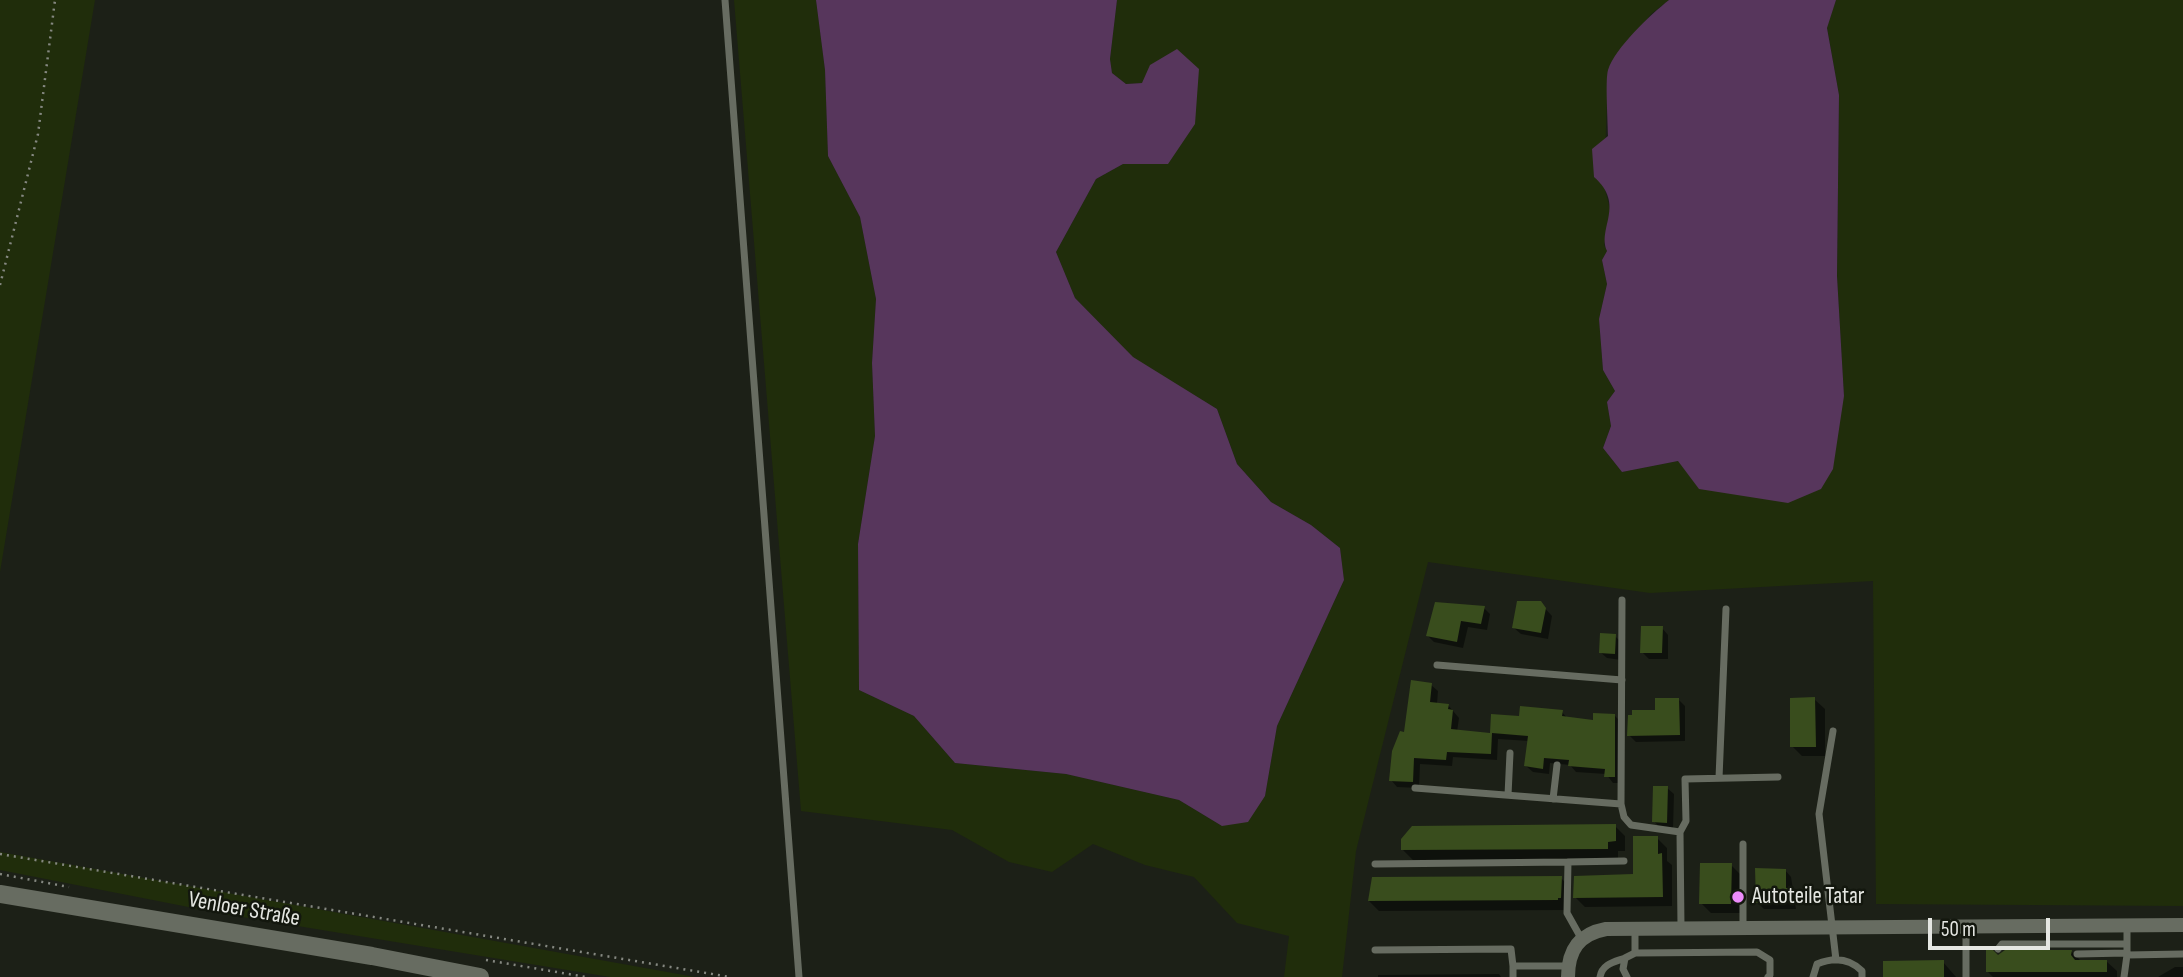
<!DOCTYPE html>
<meta charset="utf-8">
<style>
body{margin:0}
#map{position:relative;width:2183px;height:977px;overflow:hidden;background:#1c2017;font-family:"Sofia Sans Condensed",sans-serif}
canvas{display:block}
.scale{position:absolute;left:1928px;top:918px;width:122px;height:32px;box-sizing:border-box;border:4px solid #e5e7e2;border-top:0;padding-left:9px;font-size:21px;line-height:24px;white-space:nowrap;color:#e5e7e2;-webkit-text-stroke:5px #13170e;paint-order:stroke}
</style>
<div id="map">
<canvas width="2183" height="977"></canvas>
<div class="scale">50 m</div>
</div>
<script>
const c = document.querySelector('canvas').getContext('2d');
c.lineJoin = 'round';
function paint(path, color) {
  c.fillStyle = color;
  c.fill(path, 'evenodd');
}
function stroke(path, color, width, dash) {
  c.strokeStyle = color;
  c.lineWidth = width;
  c.lineCap = dash ? 'butt' : 'round';
  c.setLineDash(dash || []);
  c.stroke(path);
}
function write(font, color, halo, rows, align = 'center') {
  c.font = font + ' "Sofia Sans Condensed",sans-serif';
  c.lineWidth = 5;
  c.setLineDash([]);
  c.textBaseline = 'middle';
  c.strokeStyle = halo;
  c.fillStyle = color;
  for (const [text, x, y, turn = 0] of rows) {
    c.save();
    c.translate(x, y);
    c.rotate((+turn || 0) * Math.PI / 180);
    c.textAlign = isNaN(turn) ? turn : align;
    if (halo) c.strokeText(text, 0, 0);
    c.fillText(text, 0, 0);
    c.restore();
  }
}
paint(new Path2D(`
 M0,0H95L0,572Z
 M734,0H816L825,70L828,156L860,217L876,299L872,363L875,436L858,544L859,690L914,716L955,763L1066,774L1179,800L1222,826L1265,796L1277,726L1344,580L1340,548L1311,525L1271,502L1237,464L1217,409L1133,358L1075,298L1056,252L1096,179L1123,164H1168L1142,83L1126,84L1112,73L1110,59L1117,0H1669L1651,14L1608,70L1604,186L1611,213L1604,245L1607,251L1602,260L1607,284L1599,319L1603,370L1615,391L1607,402L1611,426L1603,448L1622,472L1678,461L1844,396L1837,276L1839,95L1827,27L1836,0H2183V906L1876,904L1873,581L1650,593L1428,562L1356,851L1342,977H1284L1289,936L1237,923L1194,877L1145,865L1093,844L1052,872L1009,862L952,830L801,811Z
 M0,852L695,977H610L224,914L0,870Z`), '#202d0b');
paint(new Path2D(`
 M816,0H1117L1110,59L1112,73L1126,84L1142,83L1150,65L1177,49L1199,69L1195,124L1168,164H1123L1096,179L1056,252L1075,298L1133,357L1217,409L1237,464L1271,502L1311,525L1340,548L1344,580L1277,726L1265,796L1248,822L1222,826L1179,800L1066,774L955,763L914,716L859,690L858,544L875,436L872,363L876,299L860,217L828,156L825,70Z
 M1669,0H1836L1827,28L1839,95L1837,276L1844,396L1833,469L1821,489L1788,503L1699,489L1678,461L1622,472L1603,448L1611,426L1607,402L1615,391L1603,370L1599,319L1607,284L1602,260L1607,251C1597,228 1626,205 1594,177L1592,149L1608,136C1608,122 1605,80 1608,70C1615,48 1651,14 1669,0Z`), '#57365c');
paint(new Path2D(`
 M1540,603L1552,616L1548,639L1521,634L1514,628Z
 M1484,608L1490,614L1487,630L1468,627L1463,648L1434,642L1428,636Z
 M1662,628L1668,635V659H1649L1642,652Z
 M1615,636L1621,642V660L1607,658L1600,652Z
 M1431,685L1438,691L1437,704L1448,705L1459,718L1457,732L1491,735L1493,716L1520,718L1562,712L1568,719L1594,722L1615,716L1621,722V783H1613L1606,774L1576,772L1570,765L1550,763L1549,774L1533,772L1526,766L1529,741L1498,739L1497,760L1453,757L1452,766L1420,764L1419,788L1397,787L1391,780Z
 M1814,699L1825,709V756H1802L1792,746Z
 M1679,700L1685,706V741L1636,742L1629,735L1657,712Z
 M1667,788L1674,794L1673,829L1660,828L1654,821Z
 M1615,826L1625,836V851H1618V858L1413,860L1403,850Z
 M1657,838L1667,848V861L1672,865V906L1585,907L1575,897L1635,876Z
 M1731,865L1741,875V913H1711L1701,903Z
 M1785,870L1791,877L1796,909H1764L1758,903Z
 M1561,878L1571,888L1567,910L1379,911L1369,901Z
 M2005,952H2072L2081,961H2106L2117,971V977H1993L1988,972L1998,957Z
 M1943,962L1956,977H1885Z
 M2175,967H2183V977H2158Z
 M1499,974L1501,977H1378V975Z`), '#0007');
paint(new Path2D(`
 M1517,601H1541L1546,608L1541,633L1512,628Z
 M1435,602L1485,606L1481,624L1461,621L1457,642L1426,636Z
 M1641,626H1663L1662,653H1640Z
 M1600,633L1616,634L1615,654L1599,653Z
 M1411,680L1432,683L1430,702L1449,704L1448,709L1453,710L1451,729L1490,733L1491,714L1519,716L1520,706L1563,710L1562,716L1593,720V713L1615,714V777H1604L1605,769L1568,766L1569,760L1544,758L1543,769L1524,766L1528,736L1492,733L1491,754L1447,752L1446,760L1414,758L1413,782L1389,781L1392,751L1400,731L1404,732Z
 M1815,697L1816,747H1790V698Z
 M1655,698H1679L1680,735L1627,736L1628,715H1632V710H1655Z
 M1653,786H1668L1667,823L1652,822Z
 M1616,824V841L1608,842V849L1401,850V839L1412,826Z
 M1633,836H1658V854L1662,853L1663,897L1573,898L1574,876L1633,874Z
 M1700,863H1732L1731,904H1699Z
 M1755,868L1786,869V888H1790V903H1756Z
 M1562,876L1561,898H1558V900L1368,901L1372,877Z
 M1986,949H1992L1998,955L2005,950H2072L2071,955L2075,960H2107V972H1986Z
 M1944,960V977H1883V961Z`), '#394d1d');
stroke(new Path2D(`
 M0,285L38,134L55,0
 M0,854L730,977
 M0,874L69,887
 M486,960L586,977`), '#858881', 2.5, [2, 5]);
stroke(new Path2D(`
 M725,0L799,977
 M1622,600L1621,804L1624,817L1631,825L1680,832L1681,927
 M1437,665L1622,680
 M1833,731L1819,814L1836,960
 M1719,778L1726,609
 M1415,788L1621,804
 M1508,795L1510,753
 M1553,799L1557,765
 M1680,832L1686,821L1685,779L1778,777
 M1743,844V927
 M1568,862L1624,861
 M1375,864L1568,862L1567,913L1581,938
 M2127,926V955L2183,954
 M1966,927V977
 M1635,928V953
 M1998,949L2002,944H2127
 M1375,950L1511,949L1513,966H1568
 M2077,954L2127,953
 M1513,977V966
 M1600,977C1602,964 1614,962 1625,958
 M1627,977L1623,969L1625,958L1635,953L1757,952L1770,960V975L1768,977
 M1813,977L1817,964C1834,957 1849,958 1862,971V977
 M2124,977L2127,955`), '#676c61', 7);
stroke(new Path2D(`
 M1568,977C1568,950 1579,934 1606,929L2183,925`), '#676c61', 14);
stroke(new Path2D(`
 M0,894L372,956L480,977`), '#676c61', 18);
for (const [x, y, r, color] of [
 [1738,897,7,"#ec8cfa"]
]) {
  const dot = new Path2D();
  dot.arc(x, y, r, 0, 2 * Math.PI);
  c.fillStyle = color;
  c.fill(dot);
  stroke(dot, '#13170e', 2.5);
}
write('23px', '#e5e7e2', '#13170e', [
 ["Autoteile Tatar",1752,897]
], 'left');
write('23px', '#e5e7e2', '#13170e', [
 ["Venloer Straße",244,910,10]
]);
</script>
